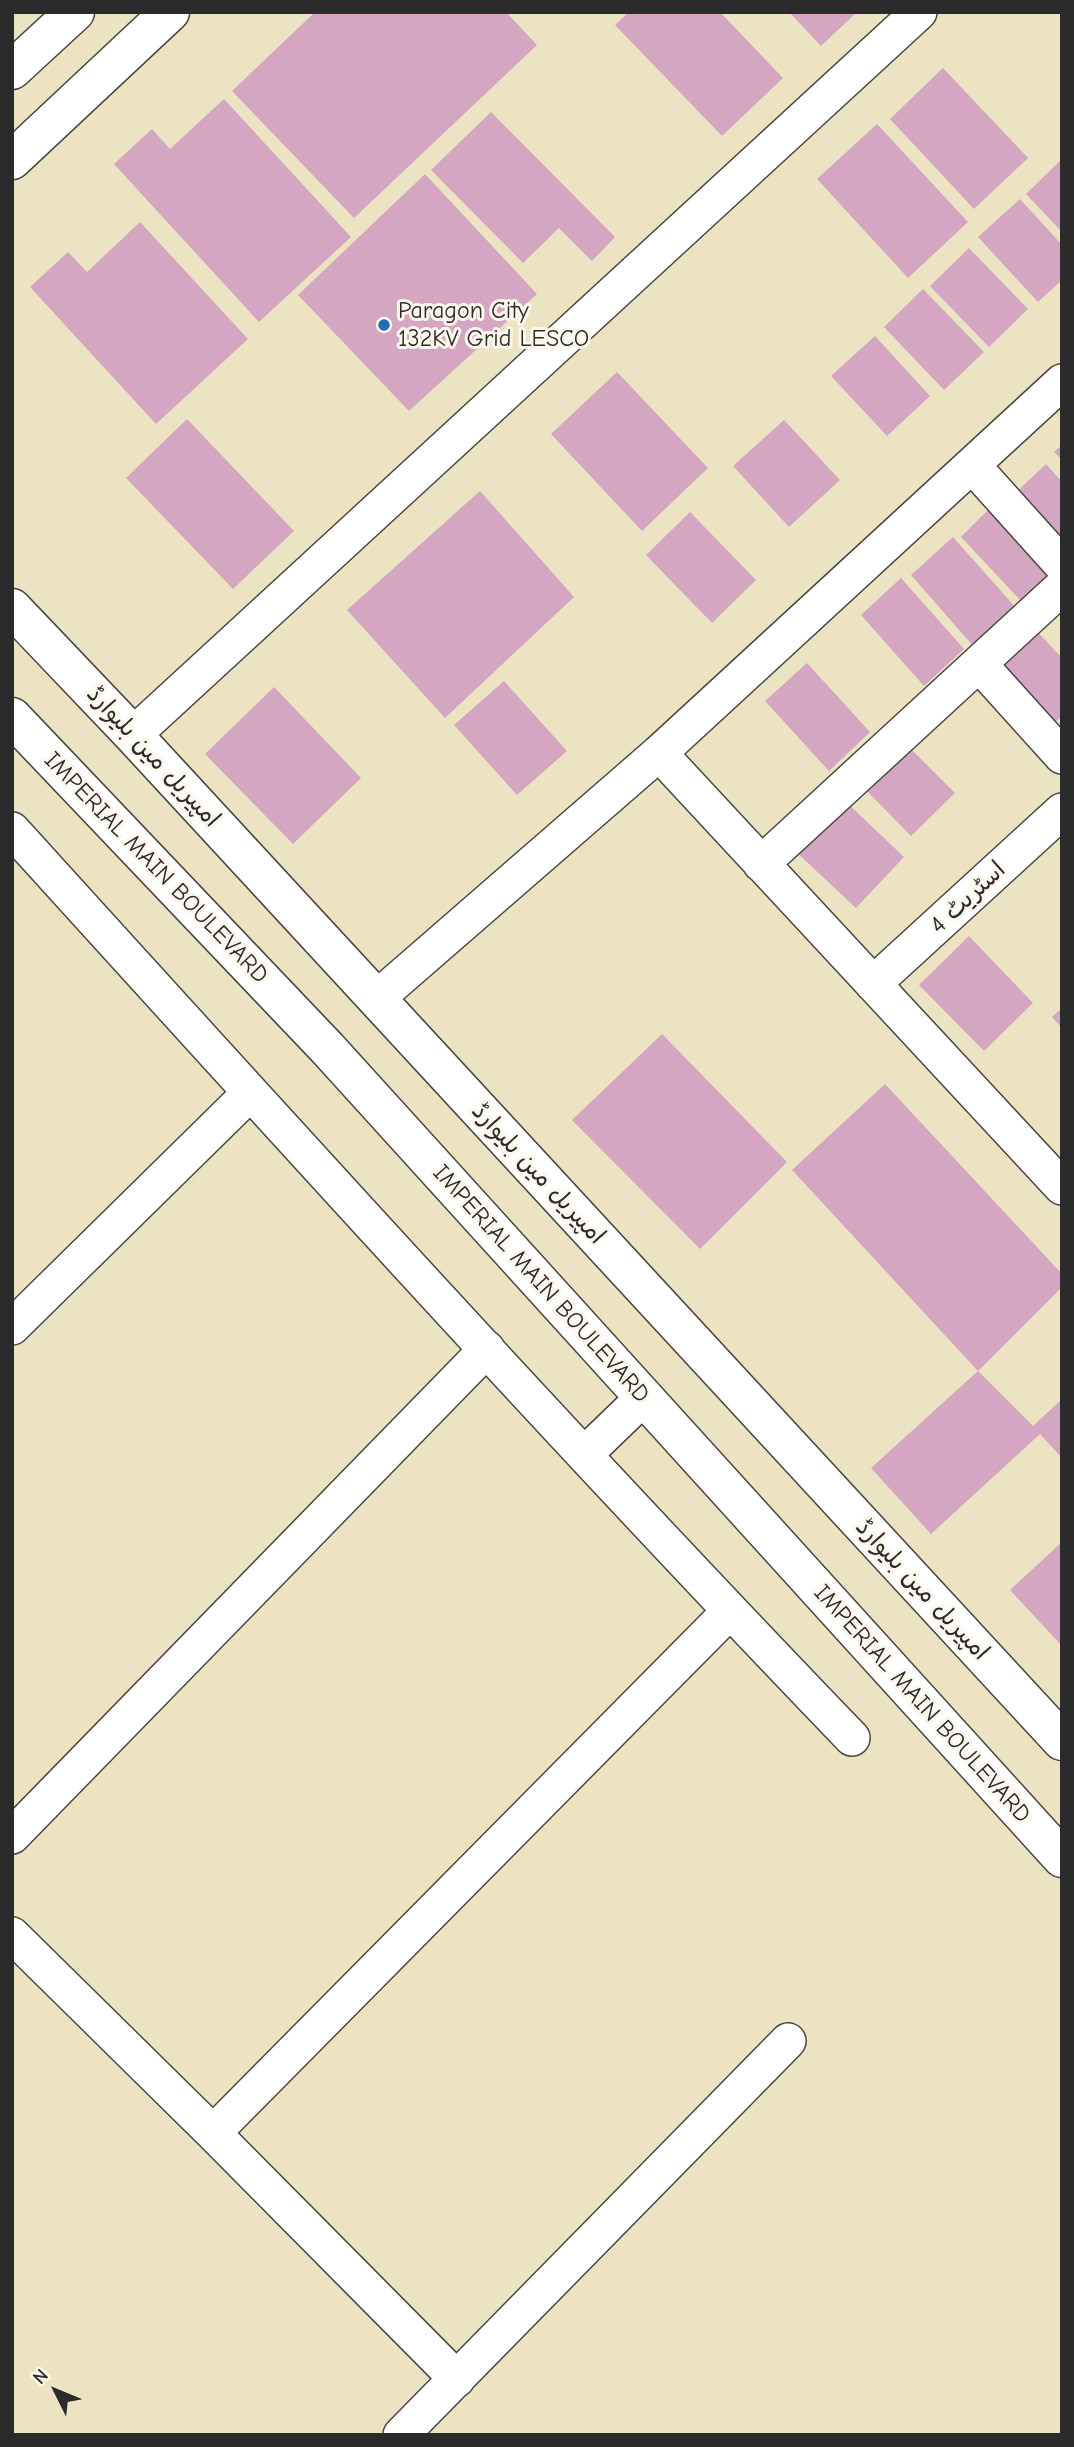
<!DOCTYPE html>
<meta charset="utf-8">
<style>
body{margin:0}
#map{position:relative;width:1074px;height:2447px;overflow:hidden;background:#ebe3c2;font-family:"Comic Neue",sans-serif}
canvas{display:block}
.frame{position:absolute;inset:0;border:14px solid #2b2b2b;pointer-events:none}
.north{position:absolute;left:21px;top:2356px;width:70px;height:70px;-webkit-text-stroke:5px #fbf7ec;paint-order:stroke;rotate:313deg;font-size:19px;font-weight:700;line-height:28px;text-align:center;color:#2b2b2b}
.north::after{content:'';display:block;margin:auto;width:24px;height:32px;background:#2b2b2b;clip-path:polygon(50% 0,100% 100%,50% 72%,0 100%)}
</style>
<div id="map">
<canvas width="1074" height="2447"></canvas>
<div class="frame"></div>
<div class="north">N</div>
</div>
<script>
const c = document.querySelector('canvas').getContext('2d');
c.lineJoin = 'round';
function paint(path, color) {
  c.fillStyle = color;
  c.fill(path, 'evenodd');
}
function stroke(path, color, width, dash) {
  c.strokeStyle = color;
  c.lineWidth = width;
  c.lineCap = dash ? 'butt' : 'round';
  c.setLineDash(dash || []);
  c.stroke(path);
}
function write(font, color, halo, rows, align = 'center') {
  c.font = font + ' "Comic Neue","Playpen Sans Arabic",sans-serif';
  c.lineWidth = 6;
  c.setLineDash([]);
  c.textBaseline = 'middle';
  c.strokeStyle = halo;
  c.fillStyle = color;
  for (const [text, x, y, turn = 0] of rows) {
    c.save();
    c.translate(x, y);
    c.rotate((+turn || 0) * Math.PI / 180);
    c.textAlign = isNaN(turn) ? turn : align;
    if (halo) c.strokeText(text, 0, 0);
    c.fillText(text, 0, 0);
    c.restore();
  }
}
paint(new Path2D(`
 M315,12H506L537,45L354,218L232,91Z
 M629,12H720L783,78L722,136L615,25Z
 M789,12H857L821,46Z
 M943,68L1028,158L974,209L890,119Z
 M224,99L351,237L259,322L114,164L152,129L170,149Z
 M491,112L615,237L592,261L559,228L523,263L431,170Z
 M877,124L968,222L908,278L817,179Z
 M1062,159V232L1026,194Z
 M425,174L537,294L409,411L298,295Z
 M1020,199L1062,245V280L1038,302L978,237Z
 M140,222L248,339L156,424L30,287L68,252L87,272Z
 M969,248L1028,309L989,347L930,286Z
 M923,289L984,352L944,390L884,327Z
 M875,336L930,396L887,436L831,376Z
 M617,372L708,468L642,531L551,434Z
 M187,419L294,531L233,589L126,478Z
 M784,420L840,480L789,527L733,466Z
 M1062,445V460L1054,452Z
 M1046,464L1062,482V550L1011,497Z
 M480,491L574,597L445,718L347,610Z
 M994,504L1056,570L1022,602L961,537Z
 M690,512L756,580L712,623L646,555Z
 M953,537L1017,609L974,647L911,575Z
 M901,578L964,649L924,686L861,615Z
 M1033,627L1062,658V716L1049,728L991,667Z
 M807,663L870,732L829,771L765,701Z
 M504,681L567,751L517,795L454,725Z
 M274,687L361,778L293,844L205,754Z
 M906,744L955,793L911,836L863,787Z
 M843,799L904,857L856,908L794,850Z
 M969,936L1033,1003L984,1051L919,985Z
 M1062,1008V1028L1052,1017Z
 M662,1034L787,1162L700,1249L572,1120Z
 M885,1084L1062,1274V1287L978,1371L792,1170Z
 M978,1371L1033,1426L1062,1399V1458L1040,1434L931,1534L871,1468Z
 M1062,1542V1646L1010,1590Z`), '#d4a6c2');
const street = new Path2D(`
 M972,465L1062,565
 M979,664L1062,756
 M133,735L919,12
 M659,753L1062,1187
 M12,830C289,1135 566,1441 852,1738
 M761,864L1062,587
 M873,984L1062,811
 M376,999L659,753L1062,382
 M12,1327L250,1093
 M585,1454L644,1397
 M12,1836L487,1349
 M12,1935L213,2133L457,2379
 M213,2133L730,1611
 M401,2435L788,2041`);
const secondary = new Path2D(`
 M12,70L75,12
 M12,160L170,12
 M12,608L133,735L1062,1741
 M12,717L328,1049L1062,1858`);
stroke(street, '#484742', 38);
stroke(secondary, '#484742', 41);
stroke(street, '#fff', 35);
stroke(secondary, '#fff', 38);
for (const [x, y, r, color] of [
 [384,325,7,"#1f6fb2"]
]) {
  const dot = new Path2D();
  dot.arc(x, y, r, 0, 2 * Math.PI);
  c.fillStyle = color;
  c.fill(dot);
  stroke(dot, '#fbf7ec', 2.5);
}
write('24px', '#2b2b2b', '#fbf7ec', [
 ["Paragon City",398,311],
 ["132KV Grid LESCO",398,339]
], 'left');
write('24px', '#2b2b2b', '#fbf7ec', [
 ["امپیریل مین بلیوارڈ",153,757,47],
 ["IMPERIAL MAIN BOULEVARD",156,868,46],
 ["اسٹریٹ 4",968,898,-43],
 ["امپیریل مین بلیوارڈ",538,1174,47],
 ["IMPERIAL MAIN BOULEVARD",541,1284,48],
 ["امپیریل مین بلیوارڈ",922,1590,47],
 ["IMPERIAL MAIN BOULEVARD",922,1704,48]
]);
</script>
